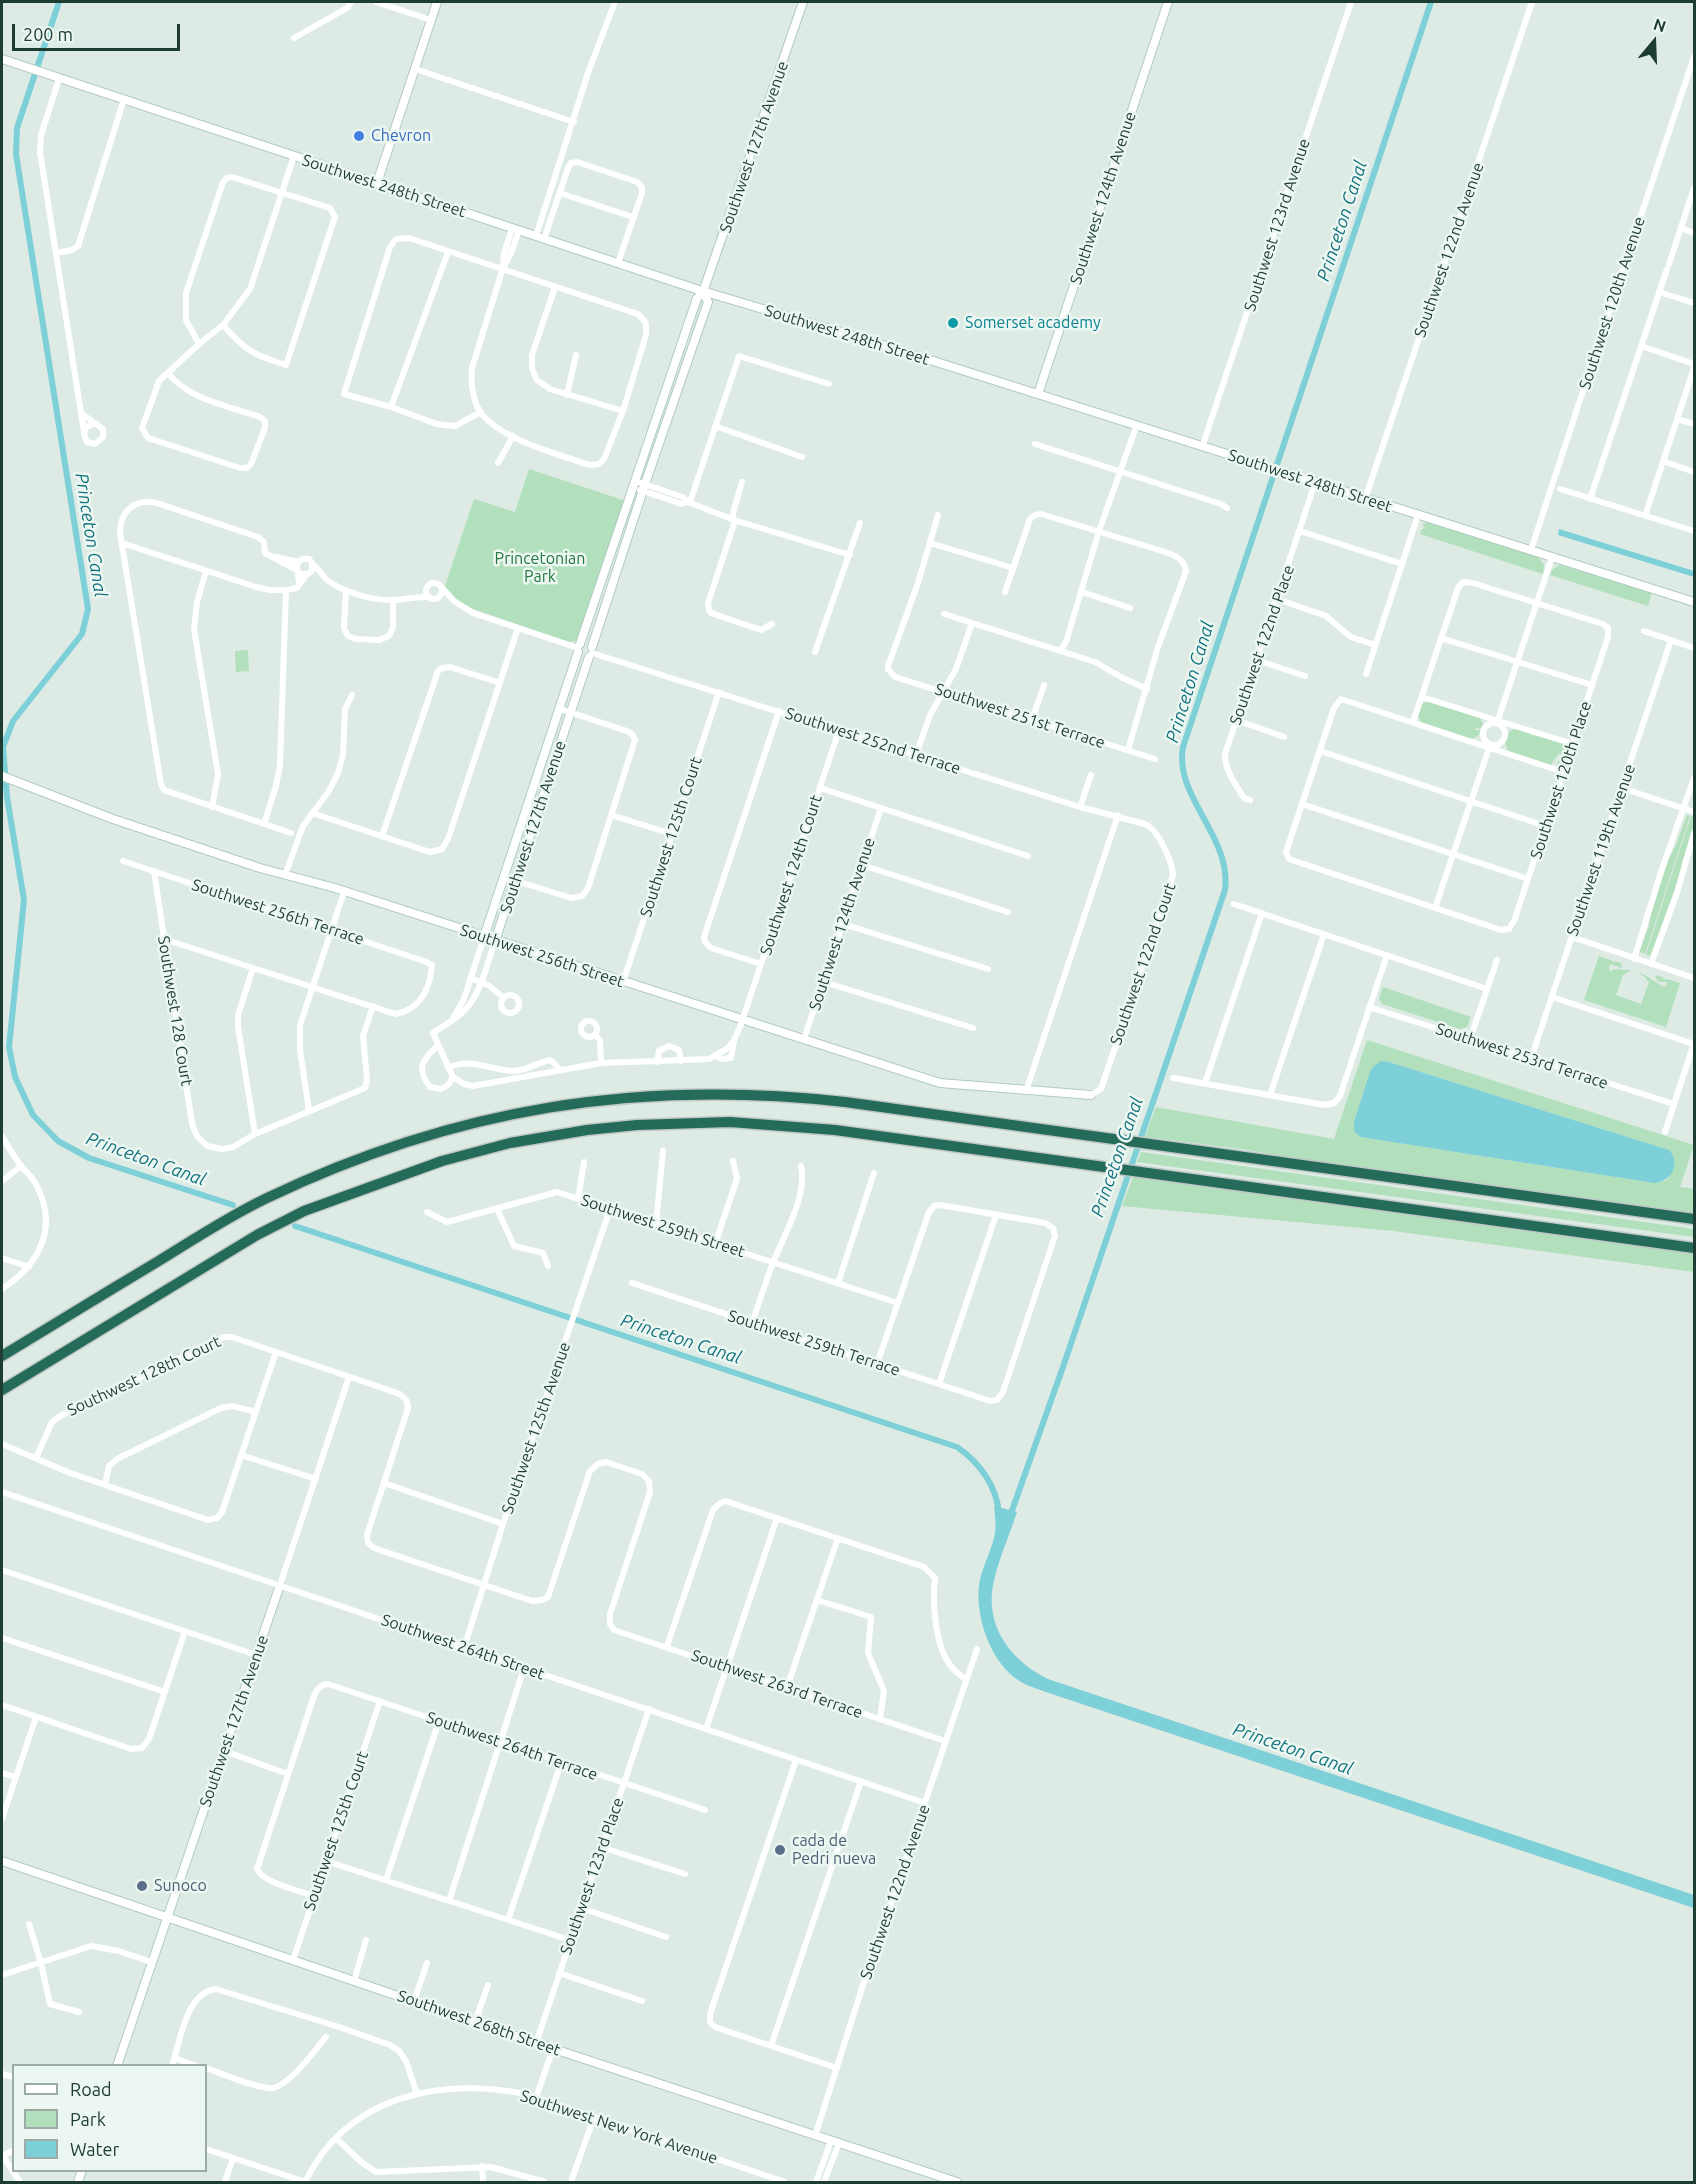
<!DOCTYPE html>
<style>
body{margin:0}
#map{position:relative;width:1696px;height:2184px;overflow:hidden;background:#ddebe4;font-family:Ubuntu,sans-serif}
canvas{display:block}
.frame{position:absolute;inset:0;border:3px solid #1d3c32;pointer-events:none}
.legend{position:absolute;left:12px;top:2064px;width:195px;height:108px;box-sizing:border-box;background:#edf7f2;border:2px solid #9aaca5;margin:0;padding:8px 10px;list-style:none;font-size:18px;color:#1d3c32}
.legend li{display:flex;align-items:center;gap:12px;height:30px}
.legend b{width:30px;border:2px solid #9aaca5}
.north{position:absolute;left:1624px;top:12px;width:60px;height:60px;-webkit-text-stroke:4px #edf7f2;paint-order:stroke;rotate:19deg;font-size:16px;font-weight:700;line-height:24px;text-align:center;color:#1d3c32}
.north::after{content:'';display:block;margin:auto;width:21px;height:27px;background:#1d3c32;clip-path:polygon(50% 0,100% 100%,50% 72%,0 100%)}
.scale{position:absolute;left:12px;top:24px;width:168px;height:27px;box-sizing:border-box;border:3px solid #1d3c32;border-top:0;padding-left:8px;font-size:18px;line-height:21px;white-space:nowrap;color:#1d3c32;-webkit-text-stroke:4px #edf7f2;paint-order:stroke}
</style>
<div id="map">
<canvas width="1696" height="2184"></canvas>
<div class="frame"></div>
<ul class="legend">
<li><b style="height:8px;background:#fff"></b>Road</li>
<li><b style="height:16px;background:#b2dfbc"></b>Park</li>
<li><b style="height:16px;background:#7dcfd8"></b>Water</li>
</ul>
<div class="north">N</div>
<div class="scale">200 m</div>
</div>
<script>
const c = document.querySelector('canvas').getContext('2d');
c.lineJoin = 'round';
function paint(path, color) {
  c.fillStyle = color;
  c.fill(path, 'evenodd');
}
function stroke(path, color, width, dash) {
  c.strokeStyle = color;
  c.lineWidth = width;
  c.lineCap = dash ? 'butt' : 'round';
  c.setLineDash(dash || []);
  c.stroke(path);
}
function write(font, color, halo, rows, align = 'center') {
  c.font = font + ' Ubuntu,sans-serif';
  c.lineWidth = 5;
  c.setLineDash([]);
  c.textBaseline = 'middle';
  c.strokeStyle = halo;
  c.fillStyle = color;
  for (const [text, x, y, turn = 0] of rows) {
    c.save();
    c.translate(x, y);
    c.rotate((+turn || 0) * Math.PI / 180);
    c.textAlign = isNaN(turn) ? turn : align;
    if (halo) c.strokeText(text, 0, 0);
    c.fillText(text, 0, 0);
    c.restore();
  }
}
paint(new Path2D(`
 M529,469L626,501L578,640L571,642L563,640L471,608L457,600L445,586L474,499L515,512Z
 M1428,522L1538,557L1544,565L1543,574L1420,534L1422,529L1427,528L1450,535L1424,527L1422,524Z
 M1560,565L1652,592L1648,606L1550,575L1552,570Z
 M248,650L249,671L236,672L235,651Z
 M1428,701L1480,718L1483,725L1480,729L1476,727L1475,730H1480L1479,735L1472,739L1421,722L1418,715L1422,704Z
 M1515,728L1530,733L1532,736L1533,734L1564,744L1568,749L1562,766L1558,767L1557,764L1561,754H1558L1551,765L1508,751L1505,743L1509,732Z
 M1687,815L1690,816L1645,954L1640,952V950L1649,926L1652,908L1667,862L1676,845Z
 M1691,816L1694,817C1694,834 1686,849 1681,865L1683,867L1650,956L1646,954Z
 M1599,956L1613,961L1614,963L1615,961L1621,963L1622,968L1610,964L1609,968L1610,972L1614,969L1631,970L1623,975L1616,995L1641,1004L1649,982L1644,976L1639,974V973C1650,976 1656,984 1665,987L1667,982H1659L1655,977L1658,975L1666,980L1667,979L1680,983L1666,1027L1584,1000Z
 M1383,987L1471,1017L1467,1027L1460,1029L1382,1004L1379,999Z
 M1367,1040L1694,1145L1680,1187L1694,1189V1213L1292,1158L1242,1149L1145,1137L1156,1107L1334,1139ZM1389,1062L1669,1150V1177L1665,1181L1654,1183L1360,1137L1354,1121L1365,1087Z
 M1141,1152L1694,1229V1237L1137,1162Z
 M1133,1177L1694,1254V1272L1394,1231L1122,1206Z`), '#b2dfbc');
paint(new Path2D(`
 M1559,529L1694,571V577L1558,535Z
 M1381,1061L1389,1062L1669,1150C1681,1163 1672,1182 1654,1183L1360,1137L1354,1131V1121L1370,1072L1373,1067Z
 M994,1506L1017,1512C1009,1537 995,1567 992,1592C988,1632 1015,1663 1048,1679L1694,1895V1908L1043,1691C1035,1688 1025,1685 1018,1680C991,1663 975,1616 979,1586C981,1569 990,1554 994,1538C997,1528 995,1516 994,1506Z`), '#7dcfd8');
stroke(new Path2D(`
 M59,2L17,128L16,154L88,609L82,634L13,721L3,747L7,797L24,900L9,1047L15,1077L33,1115L58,1141L89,1158L233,1205
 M295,1226L957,1447C979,1462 997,1486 999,1514
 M1009,1519L1064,1364L1225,890C1232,836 1174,798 1183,747L1431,2`), '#7dcfd8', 6);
const secondary = new Path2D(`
 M2,59L699,290L867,340L1694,602
 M377,183L437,2
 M1038,394L1168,2
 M580,644L697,298L703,292L803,2
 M592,647L645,484L708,302L703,292
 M2,776L113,819L260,868L335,888L940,1083L1091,1095
 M484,937L578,652
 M495,941L589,657
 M2,1861L536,2043L957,2182
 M117,2066L280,1585
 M78,2182L82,2170`);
const highway = new Path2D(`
 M2,1356C53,1325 105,1293 157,1262C193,1240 229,1216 267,1198C455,1108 638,1079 845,1102L1694,1219
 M2,1390L257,1235L304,1211L442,1161L510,1143L587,1130L637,1125L730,1122L835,1130L1694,1248`);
stroke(secondary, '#afccc0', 10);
stroke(highway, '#c0c8c6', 13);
stroke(new Path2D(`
 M376,2L431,20
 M294,38L347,8L351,2
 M415,69L574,122
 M59,79L41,135L40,152L84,432
 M560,193L633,217
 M1681,228L1694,233
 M536,236L589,70L615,2
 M544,239L568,168L571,163L577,162L637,182L642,187V193L618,263
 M56,253L72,250L78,246L124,99
 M1669,264L1694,188
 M503,265L504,254L512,228
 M555,287L532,355V369L537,380L550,389L623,411
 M1659,292L1694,303
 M199,344L186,320V293L223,182L227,178L232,177L330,208L335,217L286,365C252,354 247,352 223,325
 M1641,346L1694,364
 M168,373C189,400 229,406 260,417L265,421V428L251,464L247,468H240L148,438L142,428L159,381L199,344L223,325L250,289L294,156
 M567,395L576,355
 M391,407L448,252
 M481,412L455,426L437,424L391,407L344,394L390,247L396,239L409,238L638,314L646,323V335L623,411L604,459L599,464L590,465C559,455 502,440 481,413C473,402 470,380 472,368L503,268L511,253L519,230
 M82,414L103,429V437L95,444L87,442L84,434L86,427L93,424
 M1677,419L1694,424
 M715,426L802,457
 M1035,444L1221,504L1227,508
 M1202,447L1351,2
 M1663,461L1694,472
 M498,463L513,436
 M635,481L683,497L688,502L734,520L850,555
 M742,482L733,513L734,524L708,603L709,610L711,613L761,630L772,624
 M1560,489L1694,531
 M640,490L682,504L688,502
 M1365,499L1532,2
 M1590,499L1667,269
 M690,502L739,356L829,384
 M938,515L917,586L888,666V669L895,677L1155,759
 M1645,516L1694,368
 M1300,531L1402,564
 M122,543L256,587L270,590H286
 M930,543L1013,568
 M1531,550L1615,293L1694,57
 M276,557L298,562
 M312,563C317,568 321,573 325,578C338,591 374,601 391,600C404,600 416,596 429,597
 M206,571L197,602L194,629L218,774L212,807
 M426 591a8 8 0 1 1 16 0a8 8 0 1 1-16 0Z
 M299,584L297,564L302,559H309L312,563V571L308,574H302
 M442,588L454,601L473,613L578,648
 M346,590L344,628L348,636L356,639L379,640L389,636L393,627V600
 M1005,592L1030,519L1035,515L1041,514L1159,550C1171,554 1184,557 1186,571L1158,647L1128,750
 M1082,592L1130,608
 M1277,599L1326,616L1351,637L1375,645
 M944,614L1095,662L1121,677L1147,689
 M1644,631L1694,648
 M1441,638L1592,685
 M1060,651L1066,642L1099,531L1136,427
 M815,652L860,523
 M592,653L1080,807L1145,824C1158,829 1172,861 1173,875L1101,1089L1091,1095
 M1257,660L1305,676
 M1366,674L1418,515
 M1422,697L1573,744
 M1032,720L1044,685
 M1236,720L1284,737
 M1413,722L1458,588L1463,582L1473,583L1603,624L1608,628V637L1514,921L1509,929L1501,930L1289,859L1286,852L1334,708L1341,699L1563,772
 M1483 734a11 11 0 1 1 22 0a11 11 0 1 1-22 0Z
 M1497,723L1552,557
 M1320,751L1545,826
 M916,755L930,715L956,669L972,623
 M820,788L1028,856
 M1622,788L1694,812
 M1250,800L1244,798C1236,785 1224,769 1225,754L1315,483
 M1302,804L1528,879
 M1080,807L1091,775
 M312,813L430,852L442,849L448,839L518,628
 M611,815L672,834
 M264,824L276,786L280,765L286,590L297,588L306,575
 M291,833L170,792L164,790L161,784L120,533C120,511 135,498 157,503L258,537L264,542L265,553L297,570
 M382,836L438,671L442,668L450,667L500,683
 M123,861L424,961L432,965C430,989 420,1010 395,1014L164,939
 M862,865L1008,912
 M154,871L192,1124L197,1136L207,1146L222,1149L233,1147L255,1134L365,1088L367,1080L363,1036L373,1006
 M285,875L303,826L329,791L338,773L343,755L345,709L352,695
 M504,877L571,898L582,896L588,888L635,740L632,734L627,731L560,709
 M1234,904L1487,989
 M1435,908L1490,745
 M843,924L988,969
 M1572,937L1694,978
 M1634,959L1661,872L1694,778
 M761,964L711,948L705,942L704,937L779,711
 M1651,964L1677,893L1694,833
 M253,968L238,1015V1027L255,1134
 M470,978L488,985L504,998
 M623,982L719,692
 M824,982L973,1028
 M501 1004a9 9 0 1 1 18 0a9 9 0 1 1-18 0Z
 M1552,997L1694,1044
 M1369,1007L1674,1104
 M453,1018L464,999L484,937
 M581 1029a8 8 0 1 1 16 0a8 8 0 1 1-16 0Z
 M595,1035L600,1040L601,1063
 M804,1039L881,808
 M1470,1039L1497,960
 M437,1046C422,1060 416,1069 430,1087L441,1089L448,1085L453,1077
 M716,1056L721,1059L731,1058L734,1041
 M1531,1059L1671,640
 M657,1062L659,1051L669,1046L679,1050L681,1061
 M448,1068C470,1057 491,1070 513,1071C526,1071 537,1063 550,1060L553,1062L560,1070
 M453,1077L464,1084L473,1086L601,1063L709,1059L728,1048L734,1040L740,1027L839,730
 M453,1077L433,1033C443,1026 455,1020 464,1011C481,994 487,964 495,941
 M1173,1078L1325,1105L1334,1103L1340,1096L1387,955
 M1205,1083L1262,913
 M1026,1091L1118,815
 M1270,1095L1324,934
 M309,1111L300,1050V1025L344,892
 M1665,1132L1694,1043
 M2,1136C8,1146 14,1158 22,1167C26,1172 31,1176 34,1181C60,1225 41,1263 2,1289
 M2,1181L21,1166
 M578,1199L584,1162
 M497,1209L514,1246L543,1253L548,1266
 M427,1212L447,1222L557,1192L898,1303
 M656,1224L663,1151
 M715,1244L737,1179L733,1161
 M2,1258L29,1267
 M632,1283C751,1323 871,1361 990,1401L997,1400L1003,1392L1055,1236L1053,1228L1045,1223L940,1205L934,1206L929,1212L877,1364
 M838,1283L874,1173
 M752,1323C759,1303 765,1284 772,1265C783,1237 808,1196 801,1166
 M939,1384L996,1215
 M2,1444L70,1473L208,1520L217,1518L222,1512L276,1352
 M241,1455L316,1479
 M36,1458L52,1422L60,1416L224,1337H232L400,1394L407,1401L408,1408L367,1535L368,1543L374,1548L532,1601L542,1600L548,1597L590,1471L598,1464L606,1462L642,1474L649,1481L650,1492L610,1614V1624L614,1630L945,1741
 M384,1483L503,1524
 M105,1484L109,1466L117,1459L221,1408L232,1406L256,1412
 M2,1492L925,1803
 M2,1570L256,1655
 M280,1585L349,1377
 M817,1600L871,1617L868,1653L884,1691L880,1718
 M2,1638L165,1692
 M667,1646L713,1510L719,1504L725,1501L924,1567L935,1578C932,1601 935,1647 951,1666C954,1671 961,1675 965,1679
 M464,1648L503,1524L610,1209
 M787,1687L838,1538
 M2,1705L131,1749L142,1748L149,1739L185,1631
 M706,1729L777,1518
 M224,1751L288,1774
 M796,1760L710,2014V2022L715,2027L837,2068
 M2,1773L15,1777
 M2,1819L36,1717
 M601,1847L685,1874
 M326,1861L570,1940
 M386,1880L439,1721
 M314,1896C300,1891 263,1883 257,1869L314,1696C317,1689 320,1685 328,1684L705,1810
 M449,1901L524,1668
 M581,1908L666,1937
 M508,1920L561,1763
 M29,1924L41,1963L50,2004L79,2012
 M293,1960L380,1701
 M559,1973L642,2001
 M2,1975L91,1946L119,1951L151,1962
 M354,1981L366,1940
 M414,2001L427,1963
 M475,2022L488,1985
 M536,2043L649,1709
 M771,2046L861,1781
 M174,2058L197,2066
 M172,2066C180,2042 186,1992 216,1989L336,2026L390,2045L399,2051L406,2061L417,2094
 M206,2068C220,2073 260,2090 273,2088C291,2084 314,2051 326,2037
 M2,2074L14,2077
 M536,2098L553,2048
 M815,2136L863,1985L977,1649
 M336,2138L361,2162L376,2172L491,2167L545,2182
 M206,2149L306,2182
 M2,2155L20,2182
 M4,2155L14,2150
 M482,2166L483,2182
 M225,2182L233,2158
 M305,2182C347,2096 438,2077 526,2094L785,2182
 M571,2182L594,2117
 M816,2182L831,2141
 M824,2182L839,2143`), '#fff', 6);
stroke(secondary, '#fff', 8);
stroke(highway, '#256b59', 10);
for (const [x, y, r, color] of [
 [359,136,6,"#3f7fe0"],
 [953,323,6,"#0f9aa8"],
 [780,1850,6,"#5c6f8a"],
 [142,1886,6,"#5c6f8a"]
]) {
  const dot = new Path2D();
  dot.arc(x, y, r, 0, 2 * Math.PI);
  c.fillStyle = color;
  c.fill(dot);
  stroke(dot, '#edf7f2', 2);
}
write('16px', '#366cbe', '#edf7f2', [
 ["Chevron",371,136]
], 'left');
write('16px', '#1d3c32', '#edf7f2', [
 ["Southwest 127th Avenue",754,147,-71],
 ["Southwest 248th Street",384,186,18],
 ["Southwest 124th Avenue",1103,198,-72],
 ["Southwest 123rd Avenue",1277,225,-72],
 ["Southwest 122nd Avenue",1449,250,-71],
 ["Southwest 120th Avenue",1612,303,-72],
 ["Southwest 248th Street",847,335,17],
 ["Southwest 248th Street",1310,481,18],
 ["Southwest 122nd Place",1262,645,-71],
 ["Southwest 251st Terrace",1020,716,18],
 ["Southwest 252nd Terrace",873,741,18],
 ["Southwest 120th Place",1561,780,-72],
 ["Southwest 127th Avenue",533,827,-72],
 ["Southwest 125th Court",671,837,-72],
 ["Southwest 119th Avenue",1601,850,-71],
 ["Southwest 124th Court",791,875,-72],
 ["Southwest 256th Terrace",278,912,18],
 ["Southwest 124th Avenue",842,924,-72],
 ["Southwest 256th Street",542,956,18],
 ["Southwest 122nd Court",1143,964,-71],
 ["Southwest 128 Court",175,1011,81],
 ["Southwest 253rd Terrace",1522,1056,18],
 ["Southwest 259th Street",663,1226,18],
 ["Southwest 259th Terrace",814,1343,18],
 ["Southwest 128th Court",144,1376,-25],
 ["Southwest 125th Avenue",536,1428,-71],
 ["Southwest 264th Street",463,1647,19],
 ["Southwest 263rd Terrace",777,1684,19],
 ["Southwest 127th Avenue",234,1721,-71],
 ["Southwest 264th Terrace",512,1746,19],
 ["Southwest 125th Court",336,1831,-71],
 ["Southwest 123rd Place",592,1876,-71],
 ["Southwest 122nd Avenue",895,1892,-71],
 ["Southwest 268th Street",479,2023,19],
 ["Southwest New York Avenue",619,2127,18]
]);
write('16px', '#0d838f', '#edf7f2', [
 ["Somerset academy",965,323]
], 'left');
write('16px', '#23773f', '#edf7f2', [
 ["Princetonian",540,559],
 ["Park",540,577]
]);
write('16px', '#4e5e75', '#edf7f2', [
 ["cada de",792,1841],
 ["Pedri nueva",792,1859],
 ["Sunoco",154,1886]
], 'left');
write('italic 18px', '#11717e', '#edf7f2', [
 ["Princeton Canal",1342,221,-72],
 ["Princeton Canal",91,535,81],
 ["Princeton Canal",1190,682,-73],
 ["Princeton Canal",1117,1157,-71],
 ["Princeton Canal",146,1159,20],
 ["Princeton Canal",681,1339,18],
 ["Princeton Canal",1293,1749,19]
]);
</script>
